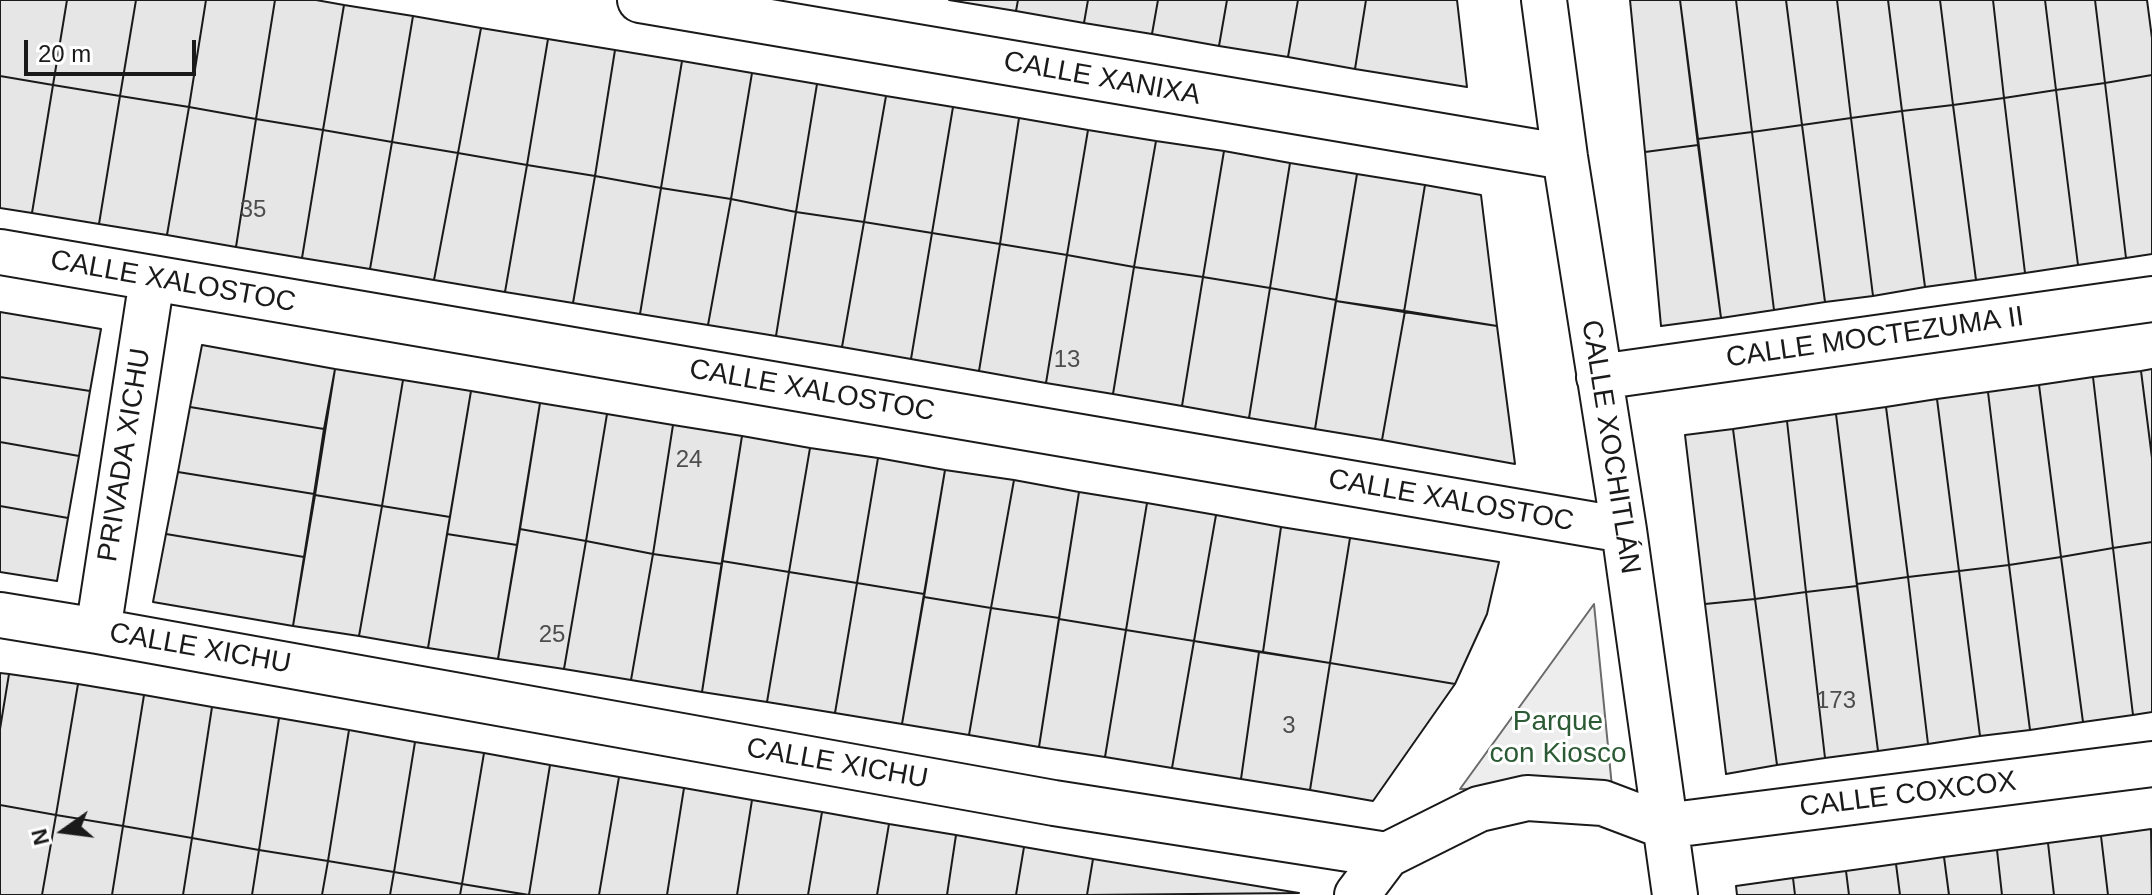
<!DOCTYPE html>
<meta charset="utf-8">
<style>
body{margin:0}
#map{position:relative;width:2152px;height:895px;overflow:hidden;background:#fff;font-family:Helvetica,sans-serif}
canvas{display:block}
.north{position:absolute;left:24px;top:791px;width:80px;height:80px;-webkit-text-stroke:6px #fff;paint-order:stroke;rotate:256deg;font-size:22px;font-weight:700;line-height:32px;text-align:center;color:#1a1a1a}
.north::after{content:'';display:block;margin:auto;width:28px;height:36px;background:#1a1a1a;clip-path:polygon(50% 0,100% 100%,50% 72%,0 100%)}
.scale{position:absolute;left:24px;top:40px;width:172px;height:36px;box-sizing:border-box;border:4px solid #1a1a1a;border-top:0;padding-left:10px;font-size:24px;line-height:28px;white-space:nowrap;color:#1a1a1a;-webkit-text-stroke:6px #fff;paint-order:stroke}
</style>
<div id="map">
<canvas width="2152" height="895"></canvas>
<div class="north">N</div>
<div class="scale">20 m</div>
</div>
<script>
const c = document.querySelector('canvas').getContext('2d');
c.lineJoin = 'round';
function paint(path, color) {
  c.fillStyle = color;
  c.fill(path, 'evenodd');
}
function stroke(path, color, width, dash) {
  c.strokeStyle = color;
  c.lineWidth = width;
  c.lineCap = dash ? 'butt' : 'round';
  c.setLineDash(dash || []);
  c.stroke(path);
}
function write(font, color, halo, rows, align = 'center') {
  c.font = font + ' Helvetica,sans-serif';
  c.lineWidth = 6;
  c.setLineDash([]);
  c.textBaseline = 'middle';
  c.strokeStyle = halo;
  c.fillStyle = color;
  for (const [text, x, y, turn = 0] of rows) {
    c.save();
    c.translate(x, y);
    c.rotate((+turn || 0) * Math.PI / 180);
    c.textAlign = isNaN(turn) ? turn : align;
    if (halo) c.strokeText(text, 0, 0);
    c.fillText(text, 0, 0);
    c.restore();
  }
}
const green = new Path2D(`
 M1594,604L1612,787L1460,789Z`);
paint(green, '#ededed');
stroke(green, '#6a6a6a', 2);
const building = new Path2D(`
 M0,0H67L53,85L0,76Z
 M67,0H136L120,96L53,85Z
 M136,0H206L189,107L120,96Z
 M206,0H275L256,119L189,107Z
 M275,0H316L344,5L323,130L256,119Z
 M949,0H1018L1016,11Z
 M1018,0H1088L1084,23L1016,11Z
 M1088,0H1158L1152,34L1084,23Z
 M1158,0H1227L1219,46L1152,34Z
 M1227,0H1298L1288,57L1219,46Z
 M1298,0H1366L1355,69L1288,57Z
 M1366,0H1457L1467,87L1355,69Z
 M1630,0H1680L1698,145L1645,152Z
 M1680,0H1736L1752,132L1698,139Z
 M1736,0H1786L1802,125L1752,132Z
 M1786,0H1837L1851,118L1802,125Z
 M1837,0H1888L1902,111L1851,118Z
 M1888,0H1940L1953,105L1902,111Z
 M1940,0H1993L2004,98L1953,105Z
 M1993,0H2045L2056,90L2004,98Z
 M2045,0H2095L2105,83L2056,90Z
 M2095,0H2147L2152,38V75L2105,83Z
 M344,5L413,16L392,142L323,130Z
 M413,16L481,28L458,153L392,142Z
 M481,28L548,39L527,165L458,153Z
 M548,39L615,50L595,176L527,165Z
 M615,50L682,61L661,188L595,176Z
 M682,61L752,73L731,199L661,188Z
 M752,73L817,84L796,212L731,199Z
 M2152,75V254L2126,258L2105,83Z
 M0,76L53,85L32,213L0,208Z
 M2105,83L2126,258L2078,265L2056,90Z
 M817,84L886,96L864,222L796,212Z
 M53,85L120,96L99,224L32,213Z
 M2056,90L2078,265L2025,273L2004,98Z
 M120,96L189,107L167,235L99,224Z
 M886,96L953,107L932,233L864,222Z
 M2004,98L2025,273L1976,280L1953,105Z
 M1953,105L1976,280L1925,287L1902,111Z
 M189,107L256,119L236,247L167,235Z
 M953,107L1019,118L1000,244L932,233Z
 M1902,111L1925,287L1873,296L1851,118Z
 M1019,118L1088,130L1067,255L1000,244Z
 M1851,118L1873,296L1825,302L1802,125Z
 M256,119L323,130L302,258L236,247Z
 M1802,125L1825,302L1774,310L1752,132Z
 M323,130L392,142L370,269L302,258Z
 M1088,130L1156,141L1134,267L1067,255Z
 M1752,132L1774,310L1721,318L1698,139Z
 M1156,141L1224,151L1203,277L1134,267Z
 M392,142L458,153L434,280L370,269Z
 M1698,145L1721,318L1661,326L1645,152Z
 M1224,151L1290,163L1270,288L1203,277Z
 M458,153L527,165L505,292L434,280Z
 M1290,163L1357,174L1336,300L1270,288Z
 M527,165L595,176L573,303L505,292Z
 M1357,174L1425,185L1404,312L1336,301Z
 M595,176L661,188L640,314L573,303Z
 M1425,185L1481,195L1497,326L1404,312Z
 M661,188L731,199L708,325L640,314Z
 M731,199L796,212L776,336L708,325Z
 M796,212L864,222L842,347L776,336Z
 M864,222L932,233L911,359L842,347Z
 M932,233L1000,244L979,371L911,359Z
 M1000,244L1067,255L1046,383L979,371Z
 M1067,255L1134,267L1113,394L1046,383Z
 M1134,267L1203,277L1182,406L1113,394Z
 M1203,277L1270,288L1249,418L1182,406Z
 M1270,288L1336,300L1315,429L1249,418Z
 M1336,301L1405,311L1382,440L1315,429Z
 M1405,311L1497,326L1515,464L1382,440Z
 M0,312L101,329L90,391L0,377Z
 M202,345L335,369L324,429L190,407Z
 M335,369L403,380L382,506L315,495Z
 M2152,369V458L2141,371Z
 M2141,371L2152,458V542L2113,548L2093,377Z
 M0,377L90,391L79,456L0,442Z
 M2093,377L2113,548L2061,557L2039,385Z
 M403,380L471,391L450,517L382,506Z
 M2039,385L2061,557L2009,565L1988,392Z
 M471,391L540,403L517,545L447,534Z
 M1988,392L2009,565L1959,571L1937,399Z
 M1937,399L1959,571L1908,577L1886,407Z
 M540,403L607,414L586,541L520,529Z
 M190,407L324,429L314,494L178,472Z
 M1886,407L1908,577L1857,584L1836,414Z
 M607,414L673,425L653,554L586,541Z
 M1836,414L1857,586L1806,592L1787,421Z
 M1787,421L1806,592L1755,599L1733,429Z
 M673,425L742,436L722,564L653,554Z
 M1733,429L1755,599L1705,604L1685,435Z
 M742,436L810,448L789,572L722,561Z
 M0,442L79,456L68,518L0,506Z
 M810,448L878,458L857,583L789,572Z
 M878,458L945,470L924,594L857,583Z
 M945,470L1014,480L991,608L924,597Z
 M178,472L314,494L304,557L166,534Z
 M1014,480L1079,492L1059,618L991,608Z
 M1079,492L1147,503L1126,630L1059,619Z
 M315,495L382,506L359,636L293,626Z
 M1147,503L1216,515L1194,641L1126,630Z
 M0,506L68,518L57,581L0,572Z
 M382,506L450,517L428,648L359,636Z
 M1216,515L1281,527L1263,652L1194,641Z
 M1281,527L1350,538L1330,663L1263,652Z
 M520,529L586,541L564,669L498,659Z
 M166,534L304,557L293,626L153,602Z
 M447,534L517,545L498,659L428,648Z
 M1350,538L1499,562L1487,614L1455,684L1330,663Z
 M586,541L653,554L631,680L564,669Z
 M2152,542V712L2133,715L2113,548Z
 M2113,548L2133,715L2083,722L2061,557Z
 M653,554L722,564L702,692L631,680Z
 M2061,557L2083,722L2030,730L2009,565Z
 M722,561L789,572L767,702L702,692Z
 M2009,565L2030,730L1980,736L1959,571Z
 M1959,571L1980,736L1928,744L1908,577Z
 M789,572L857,583L835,713L767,702Z
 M1908,577L1928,744L1878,751L1857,584Z
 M857,583L924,594L902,724L835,713Z
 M1857,586L1878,751L1825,758L1806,592Z
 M1806,592L1825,758L1777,765L1755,599Z
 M924,597L991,608L969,735L902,724Z
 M1755,599L1777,765L1726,774L1705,604Z
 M991,608L1059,618L1039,747L969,735Z
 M1059,619L1126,630L1105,757L1039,747Z
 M1126,630L1194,641L1172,768L1105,757Z
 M1194,641L1259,652L1241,779L1172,768Z
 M1259,652L1330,663L1310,790L1241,779Z
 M1330,663L1455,684L1373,801L1310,790Z
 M0,673L9,674L0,729Z
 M9,674L78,684L56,815L0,805V729Z
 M78,684L144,695L123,826L56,815Z
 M144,695L212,707L192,838L123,826Z
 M212,707L279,718L259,850L192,838Z
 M279,718L349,730L328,861L259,850Z
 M349,730L415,742L394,872L328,861Z
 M415,742L484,753L462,884L394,872Z
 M484,753L550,765L529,895L462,884Z
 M550,765L619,777L599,895H529Z
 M619,777L684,788L667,895H599Z
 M684,788L752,800L737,895H667Z
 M752,800L822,812L808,895H737Z
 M0,805L56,815L42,895H0Z
 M822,812L889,824L877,895H808Z
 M56,815L123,826L112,895H42Z
 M889,824L956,835L947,895H877Z
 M123,826L192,838L183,895H112Z
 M2151,829L2152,895H2108L2101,836Z
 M956,835L1024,847L1016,895H947Z
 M2101,836L2108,895H2054L2048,843Z
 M192,838L259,850L252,895H183Z
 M2048,843L2054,895H2002L1997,850Z
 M1024,847L1093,859L1087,895H1016Z
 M259,850L328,861L322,895H252Z
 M1997,850L2002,895H1949L1944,857Z
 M1944,857L1949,895H1900L1896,864Z
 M1093,859L1299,893L1087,895Z
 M328,861L394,872L390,895H322Z
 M1896,864L1900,895H1849L1846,871Z
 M1846,871L1849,895H1795L1793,878Z
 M394,872L462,884L460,895H390Z
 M1793,878L1795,895H1737L1736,886Z
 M462,884L528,895H460Z`);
paint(building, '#e6e6e6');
stroke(building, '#1a1a1a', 2);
const street = new Path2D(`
 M640,0L1565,157
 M1544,0L1565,157L1624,530L1675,895
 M0,252L1624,530
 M1599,377L2152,299
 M0,615L98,631L1054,803L1387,855L1479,809L1527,798L1603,803L1664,826L2152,764
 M98,631L152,279
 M1357,895L1387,855`);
stroke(street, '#1a1a1a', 48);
stroke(street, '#fff', 44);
write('24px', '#4d4d4d', null, [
 ["35",253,210],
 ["13",1067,360],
 ["24",689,460],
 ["25",552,635],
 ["173",1836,701],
 ["3",1289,726]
]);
write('28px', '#1a1a1a', '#fff', [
 ["CALLE XANIXA",1102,79,10],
 ["CALLE XALOSTOC",173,282,10],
 ["CALLE MOCTEZUMA II",1875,338,-8],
 ["CALLE XALOSTOC",812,391,10],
 ["CALLE XOCHITLÁN",1610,447,81],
 ["PRIVADA XICHU",125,455,-81],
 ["CALLE XALOSTOC",1451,501,10],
 ["CALLE XICHU",200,649,10],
 ["CALLE XICHU",837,764,10],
 ["CALLE COXCOX",1908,795,-7]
]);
write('28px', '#2b5a34', '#fff', [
 ["Parque",1558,722],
 ["con Kiosco",1558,754]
]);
</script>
